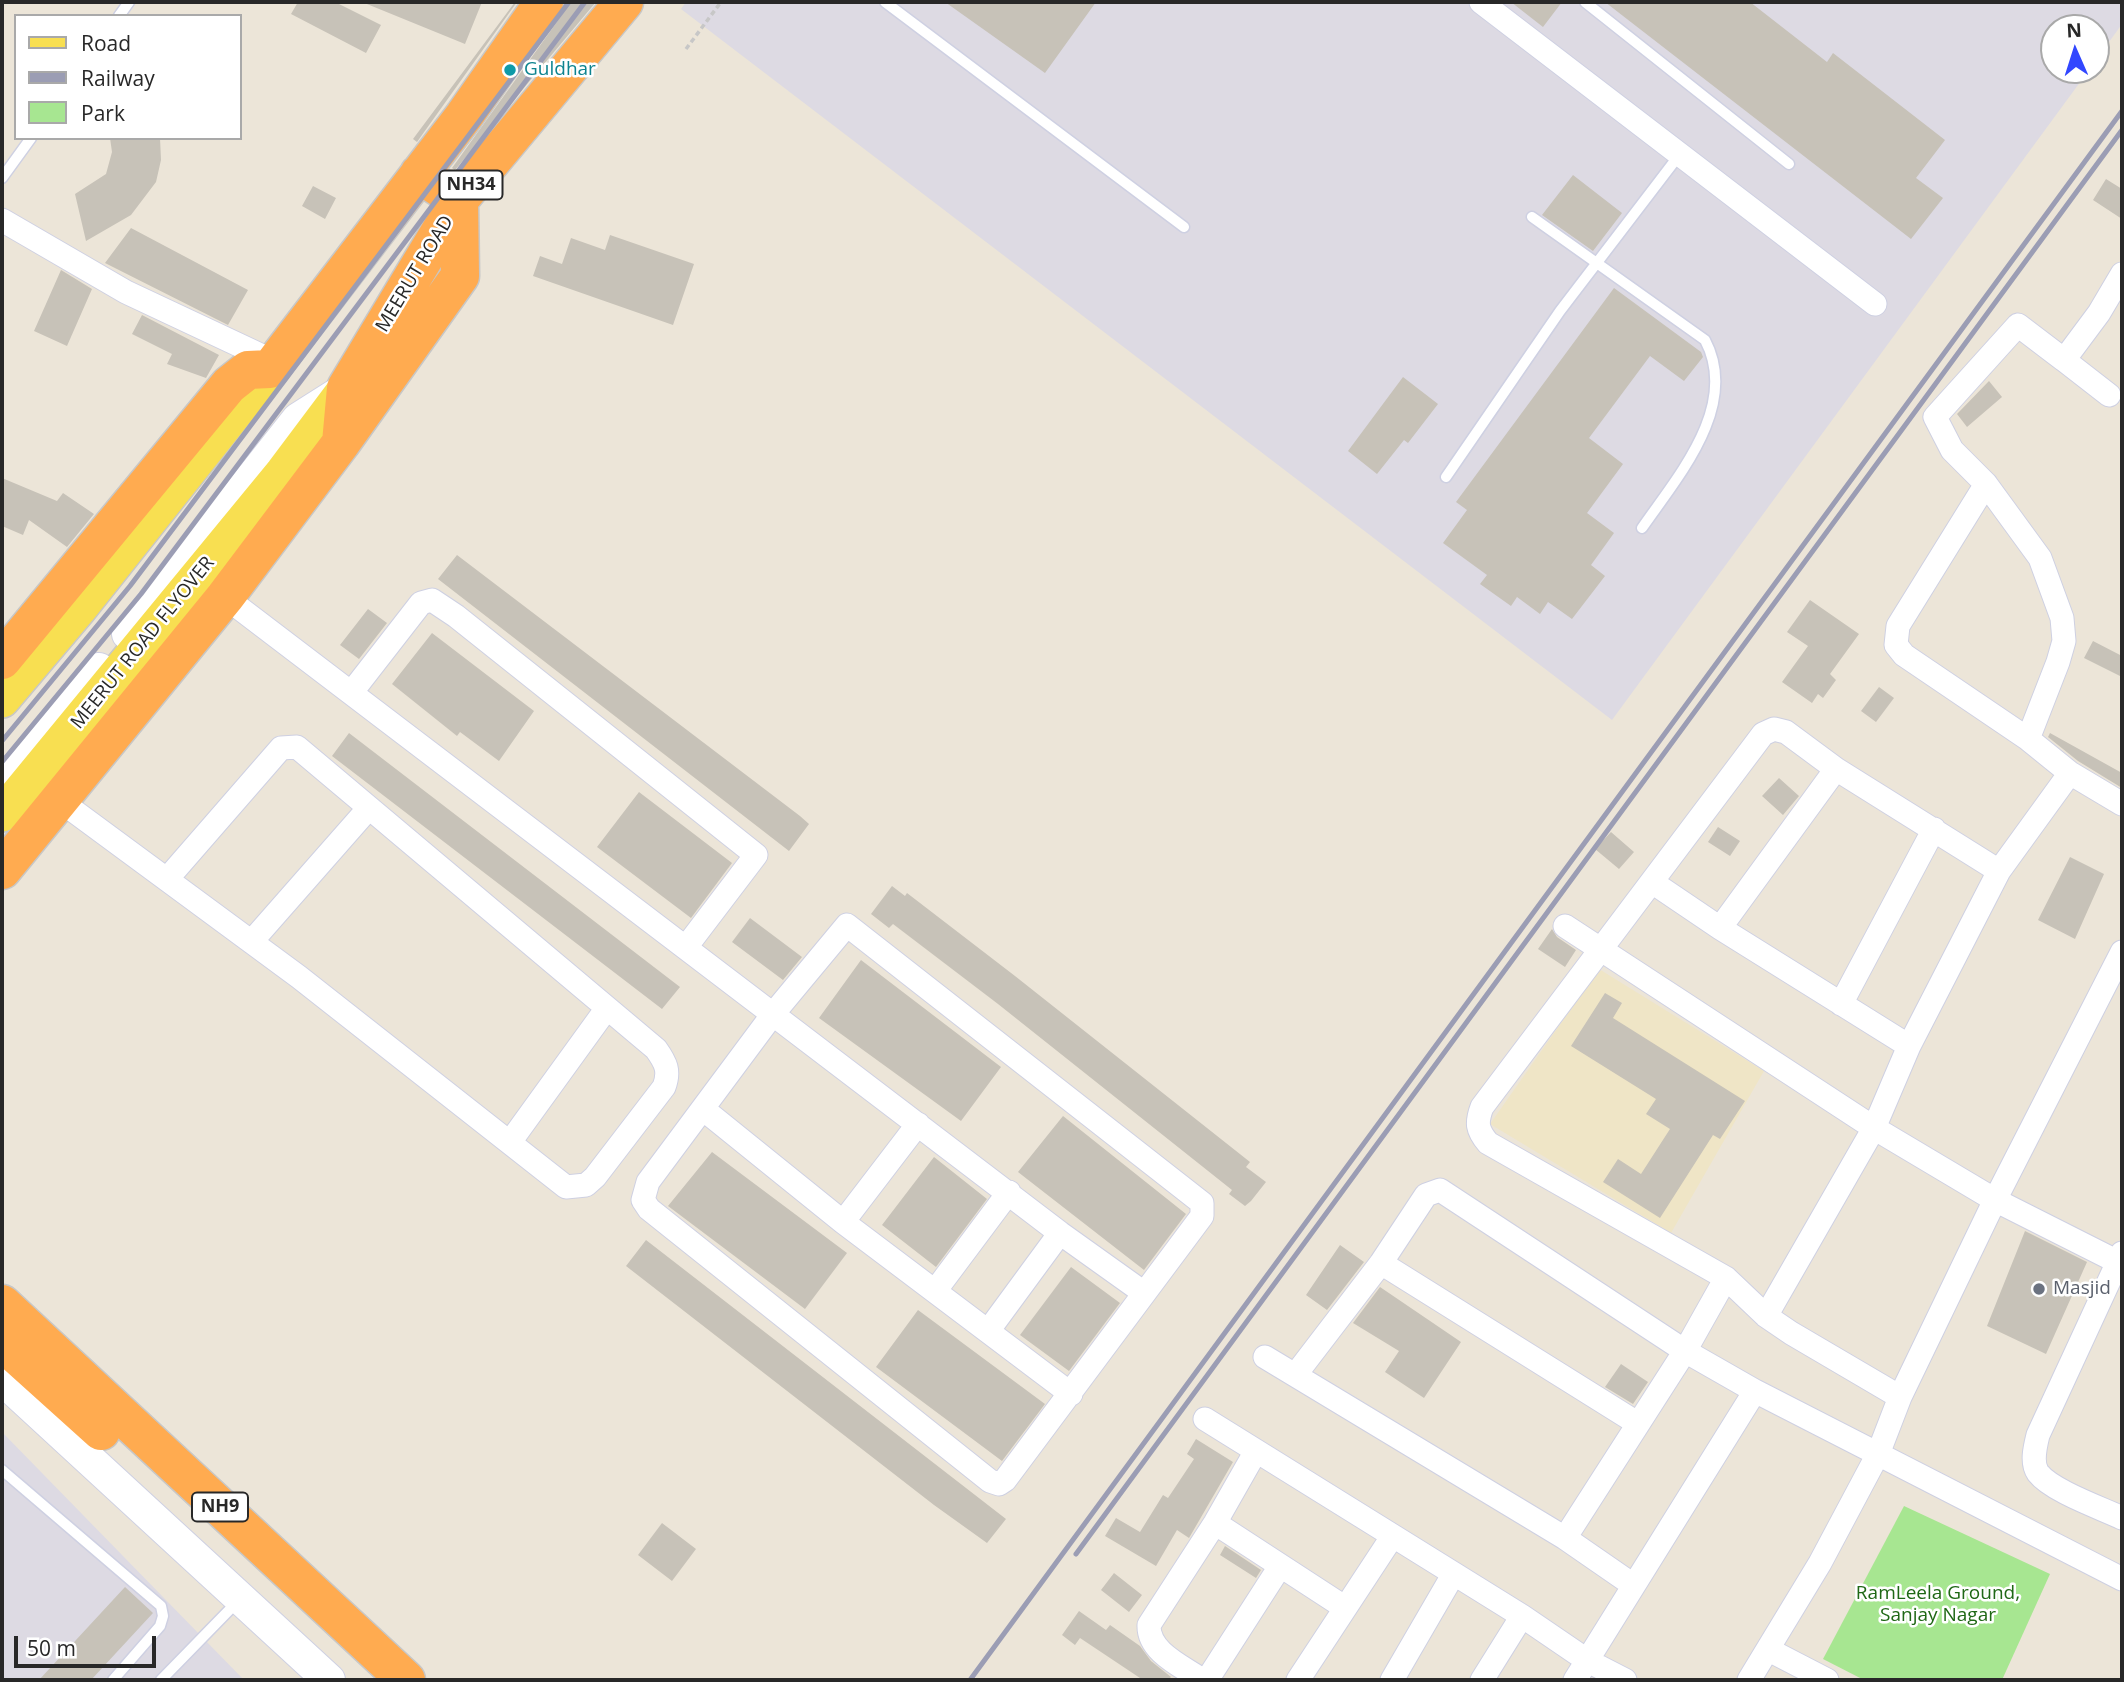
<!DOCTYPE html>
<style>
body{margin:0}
#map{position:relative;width:2124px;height:1682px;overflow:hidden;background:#ece5d8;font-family:"Open Sans",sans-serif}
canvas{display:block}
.frame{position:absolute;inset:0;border:4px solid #282828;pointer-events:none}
.legend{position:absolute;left:14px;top:14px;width:228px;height:126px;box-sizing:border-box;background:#fff;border:2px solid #a9a9a9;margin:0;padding:9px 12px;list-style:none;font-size:21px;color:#282828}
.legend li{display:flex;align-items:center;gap:14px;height:35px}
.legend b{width:35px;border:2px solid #a9a9a9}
.north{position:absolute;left:2040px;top:14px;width:70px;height:70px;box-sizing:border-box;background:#fff;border:2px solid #a9a9a9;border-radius:50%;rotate:357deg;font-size:19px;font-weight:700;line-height:28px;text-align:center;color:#282828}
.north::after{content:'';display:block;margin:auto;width:24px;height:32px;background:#3247ff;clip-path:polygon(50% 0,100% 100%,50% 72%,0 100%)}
.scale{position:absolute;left:14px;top:1636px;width:142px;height:32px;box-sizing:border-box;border:4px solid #282828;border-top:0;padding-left:9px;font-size:21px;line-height:24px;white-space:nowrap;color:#282828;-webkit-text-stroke:5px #fff;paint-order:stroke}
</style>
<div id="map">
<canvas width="2124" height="1682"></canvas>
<div class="frame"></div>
<ul class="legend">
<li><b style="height:9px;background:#f8df51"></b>Road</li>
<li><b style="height:9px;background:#9b9db4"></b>Railway</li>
<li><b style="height:19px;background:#a7e691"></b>Park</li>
</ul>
<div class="north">N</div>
<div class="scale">50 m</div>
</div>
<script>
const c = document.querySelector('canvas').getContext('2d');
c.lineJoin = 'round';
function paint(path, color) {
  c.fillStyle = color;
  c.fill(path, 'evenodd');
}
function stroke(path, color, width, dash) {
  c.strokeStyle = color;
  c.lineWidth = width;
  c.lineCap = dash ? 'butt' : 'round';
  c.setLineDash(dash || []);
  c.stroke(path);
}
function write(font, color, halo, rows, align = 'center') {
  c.font = font + ' "Open Sans",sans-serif';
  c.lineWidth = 5;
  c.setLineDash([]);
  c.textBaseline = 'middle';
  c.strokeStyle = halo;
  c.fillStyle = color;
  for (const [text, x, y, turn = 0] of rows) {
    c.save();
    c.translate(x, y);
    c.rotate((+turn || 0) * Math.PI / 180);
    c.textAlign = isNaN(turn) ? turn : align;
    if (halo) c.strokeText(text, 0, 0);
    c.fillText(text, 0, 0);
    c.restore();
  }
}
paint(new Path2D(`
 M686,2H2122V24L2096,60V28H2054V70H2089L1612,720L681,9Z
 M2,1432L244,1680H2Z`), '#dddae3');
paint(new Path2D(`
 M1599,969L1764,1071L1671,1233L1490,1124Z`), '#efe5c6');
paint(new Path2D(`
 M1904,1506L2050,1574L2002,1680H1864L1823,1659Z`), '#a7e691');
paint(new Path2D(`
 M298,2H335L381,25L366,53L291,14Z
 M362,2H482L465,44Z
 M515,2H517L417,142L413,139Z
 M565,2H596L455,170L452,168L562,15Z
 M945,2H1096L1045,73Z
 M1511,2H1562L1543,27Z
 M1605,2H1750L1827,62L1833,53L1945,140L1916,178L1943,198L1911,239Z
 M110,138H160L161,160L156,182L131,215L86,241L75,194L106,174L112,152Z
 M1573,175L1622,213L1593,251L1542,215Z
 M2106,179L2122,189V219L2093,200Z
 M313,186L336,198L325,219L302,206Z
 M131,228L248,290L228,325L105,263Z
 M610,235L694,264L673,325L533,276L540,256L562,264L571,238L605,250Z
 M61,270L92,289L67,346L34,331Z
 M1614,288L1701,352L1703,357L1684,381L1650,356L1589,438L1623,464L1587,513L1614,533L1591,565L1605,576L1572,619L1548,602L1540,614L1517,597L1511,606L1480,584L1487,575L1443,543L1467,510L1456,502Z
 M142,315L219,355L206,378L167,364L172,354L132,334Z
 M1403,377L1438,404L1408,443L1404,440L1377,474L1348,451Z
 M1989,381L2002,397L1967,427L1957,414Z
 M2,478L57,501L63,493L94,514L67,547L29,520L23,535L2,526Z
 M457,555L800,816L809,824L789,851L438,579Z
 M1810,600L1859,634L1830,674L1836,680L1823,698L1818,694L1812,703L1782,682L1808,646L1787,632Z
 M368,609L387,623L359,659L340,645Z
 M432,633L534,711L499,761L460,732L457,736L392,684Z
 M2093,641L2122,656V677L2084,658Z
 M1879,687L1894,698L1876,722L1861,711Z
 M349,733L680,987L662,1009L332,756Z
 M2050,733L2122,773V788L2078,761L2048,737Z
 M1779,778L1799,796L1783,815L1762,796Z
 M639,792L732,863L691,918L597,847Z
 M1718,827L1740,841L1730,856L1708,842Z
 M1611,832L1634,852L1619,869L1595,849Z
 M2070,857L2104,874L2075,939L2038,920Z
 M892,886L905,896L907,893L1015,976L1250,1162L1246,1167L1266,1182L1251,1201L1245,1206L1229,1194L1232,1190L998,1004L893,924L889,928L871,914Z
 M750,918L802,957L783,980L732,942Z
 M1552,929L1557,937L1576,950L1565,967L1538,949Z
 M861,960L1001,1067L961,1121L819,1018Z
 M1605,993L1622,1003L1613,1018L1745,1101L1720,1139L1713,1135L1660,1218L1603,1182L1618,1159L1641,1174L1670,1129L1646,1114L1656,1099L1571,1046Z
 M1063,1116L1186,1214L1144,1270L1018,1172Z
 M712,1152L847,1253L805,1309L668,1206Z
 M934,1157L987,1199L936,1267L882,1225Z
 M2025,1231L2087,1262L2046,1354L1987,1326Z
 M646,1240L1006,1519L987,1543L934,1505L626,1266Z
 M1340,1245L1364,1262L1327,1310L1306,1295Z
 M1071,1267L1120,1303L1069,1371L1020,1335Z
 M1380,1287L1461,1342L1424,1398L1385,1372L1399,1351L1353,1323Z
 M918,1310L1045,1404L1002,1461L876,1367Z
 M1621,1364L1648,1382L1633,1404L1605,1387Z
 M1196,1439L1233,1462L1189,1538L1177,1530L1156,1566L1105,1536L1116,1518L1140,1532L1163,1495L1168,1498L1194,1459L1187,1454Z
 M662,1523L696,1549L672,1581L638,1555Z
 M1225,1546L1261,1570L1256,1578L1220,1555Z
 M1114,1573L1142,1595L1129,1612L1101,1590Z
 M125,1587L153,1613L91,1680H39Z
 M1079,1611L1106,1630L1110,1625L1140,1646L1151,1661L1171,1677L1168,1680H1143L1080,1638L1075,1645L1062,1635Z`), '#c7c2b8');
const lane = new Path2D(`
 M885,2L1184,227
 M1585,2L1789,164
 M119,16L129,2
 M2,178L31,138
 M1532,217L1705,340C1740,406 1678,476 1642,528
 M1446,477L1560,311L1680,154
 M2,1470L161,1606L163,1616L160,1626L113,1680
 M161,1680L239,1600`);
const street = new Path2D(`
 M1481,2L1875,304
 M2,220L126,292L275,362
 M2109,395L2064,360L2099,313L2122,274
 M1986,484L1898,626L1896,645L1904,655L2028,739L2070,773L2122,804
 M225,597L1060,1233L1144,1293
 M351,693L421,603L432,600L456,616L756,855L686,947
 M2028,739L2058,662L2064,641L2062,618L2040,558L1986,484L1952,450L1935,417L2018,325L2064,360
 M59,800L299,977L566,1187L586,1185L595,1177L664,1087C670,1071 666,1063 656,1049L297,747L281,748L167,879
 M1652,882L1720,928L1909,1046
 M847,925L1202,1203V1216L1005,1480L999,1484L990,1481L649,1209L643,1200L648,1182L773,1014Z
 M1565,926L1874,1128L1995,1200L2122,1264
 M1720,928L1836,769
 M252,941L368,809
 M1841,1004L1934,829
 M703,1109L843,1222L1071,1394
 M510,1142L607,1008
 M843,1222L918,1124
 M2122,1253L2038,1435C2035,1447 2031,1463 2038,1473C2052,1491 2101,1508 2122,1518
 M1381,1263L1637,1423
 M935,1291L1009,1192
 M1766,1316L1874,1128L1909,1046L1999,871L2070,773
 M988,1331L1060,1233
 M1265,1357L1565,1538L1633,1585
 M1296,1374L1381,1263L1426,1195L1440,1190L1685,1351L1755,1391L2122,1579
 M1900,1397L1791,1333L1766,1316L1726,1278L1488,1143C1477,1130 1476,1123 1482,1107L1763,734L1774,729L1786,732L1836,769L1999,871
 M1205,1419L1522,1616L1588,1661L1625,1680
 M1215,1523L1344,1607
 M1565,1538L1685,1351L1726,1278
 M1769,1650L1827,1680
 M1202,1680C1182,1666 1148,1652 1149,1625L1215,1523L1256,1451
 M1207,1680L1279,1568
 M1298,1680L1392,1537
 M1392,1680L1453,1575
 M1482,1680L1522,1616
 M1575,1680L1755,1391
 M1749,1680L1820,1563L1878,1454L1900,1397L1995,1200L2122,952`);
const secondary = new Path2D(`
 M128,634L298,419L339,393
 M2,785L99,669
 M2,1379L329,1680`);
const primary = new Path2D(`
 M2,700L79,609L270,369
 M2,814L283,472L346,388`);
const highway = new Path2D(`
 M341,443L346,388L459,200L624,2
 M2,660L229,385L248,370L270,369L464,116L544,2
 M2,870L225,597L341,443L460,276L459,200L419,174
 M2,1304L406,1680
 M2,1342L101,1431`);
stroke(lane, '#ced0e2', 13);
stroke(street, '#ced0e2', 25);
stroke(secondary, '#ced0e2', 34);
stroke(primary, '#c7c7c7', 38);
stroke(highway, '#c7c7c7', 41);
stroke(new Path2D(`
 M686,49L721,2`), '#c7c7c7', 3.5, [5, 3.5]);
stroke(lane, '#fff', 10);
stroke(street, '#fff', 23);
stroke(secondary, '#fff', 32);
stroke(primary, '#f8df51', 35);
stroke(highway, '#ffab50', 38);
stroke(new Path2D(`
 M2,741L130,586L569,2
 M2,762L141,594L585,2
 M1076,1554L2122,130
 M970,1680L2122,111`), '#9b9db4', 5);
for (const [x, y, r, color] of [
 [510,70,7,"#0f9aa8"],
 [2039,1289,7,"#6b7280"]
]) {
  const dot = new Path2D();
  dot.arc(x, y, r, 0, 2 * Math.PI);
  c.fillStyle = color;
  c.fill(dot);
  stroke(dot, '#fff', 2.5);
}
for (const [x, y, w] of [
 [471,185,63],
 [220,1507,56]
]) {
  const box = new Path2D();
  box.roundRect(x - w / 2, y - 14.5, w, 29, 5);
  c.fillStyle = '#fff';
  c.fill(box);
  stroke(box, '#282828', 2);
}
write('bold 18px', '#282828', null, [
 ["NH34",471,185],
 ["NH9",220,1507]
]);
write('19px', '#0d838f', '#fff', [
 ["Guldhar",524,70]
], 'left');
write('19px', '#282828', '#fff', [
 ["MEERUT ROAD",415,274,-59],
 ["MEERUT ROAD FLYOVER",143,643,-51]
]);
write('19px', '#5b616d', '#fff', [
 ["Masjid",2053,1289]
], 'left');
write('19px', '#1f6815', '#fff', [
 ["RamLeela Ground,",1938,1594],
 ["Sanjay Nagar",1938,1616]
]);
</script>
